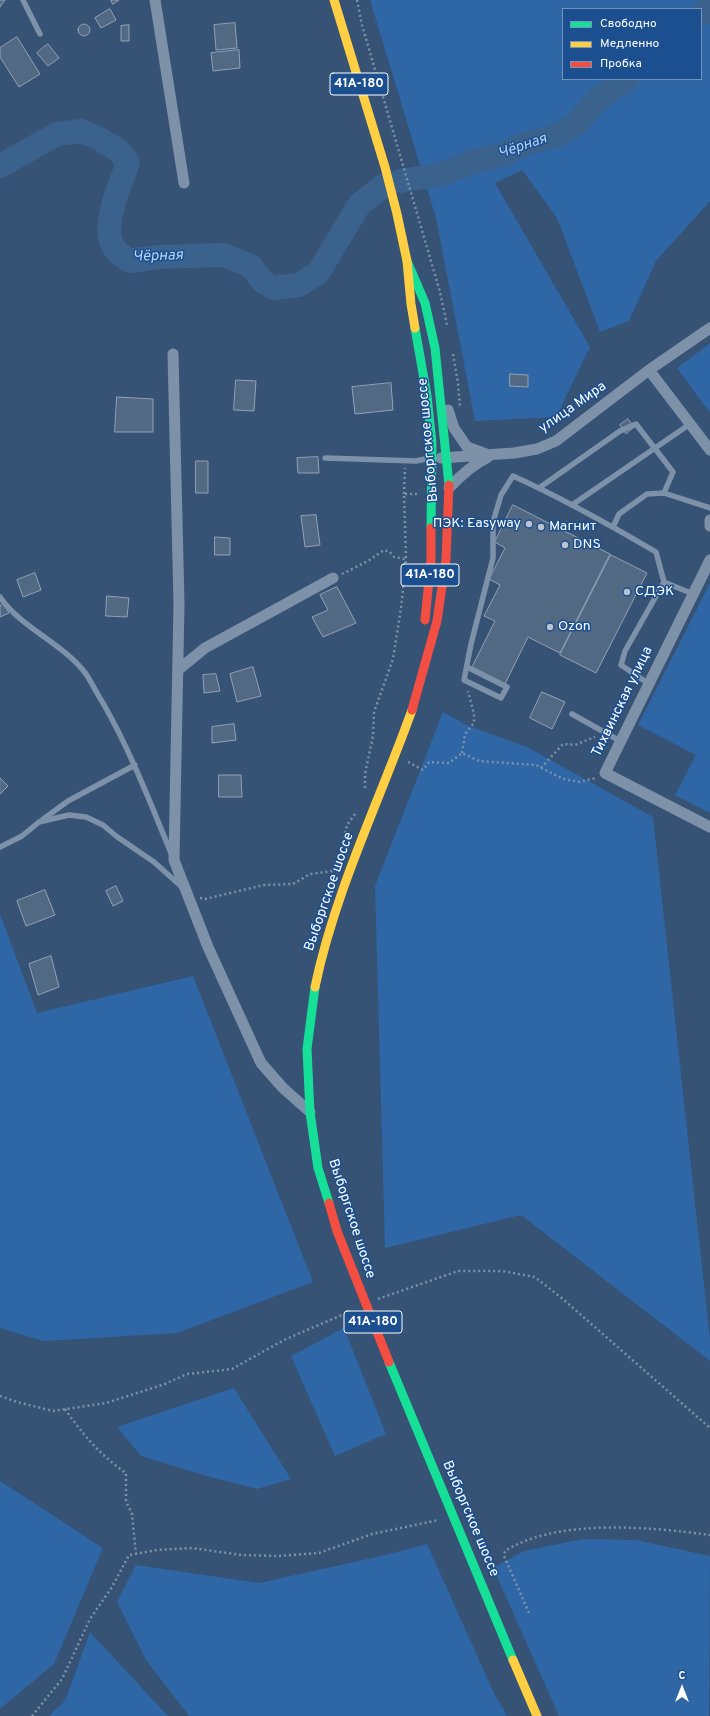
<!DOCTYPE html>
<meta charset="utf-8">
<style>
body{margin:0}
#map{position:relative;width:710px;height:1716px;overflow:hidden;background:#365274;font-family:Overpass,sans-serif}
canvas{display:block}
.legend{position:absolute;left:562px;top:8px;width:140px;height:72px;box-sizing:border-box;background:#1b4f8f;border:1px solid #7695bc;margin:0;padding:5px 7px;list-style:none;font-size:12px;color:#fff}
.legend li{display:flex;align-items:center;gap:8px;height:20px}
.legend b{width:20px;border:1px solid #7695bc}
.north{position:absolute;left:662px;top:1668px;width:40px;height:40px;-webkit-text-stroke:3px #1b4f8f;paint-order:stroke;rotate:0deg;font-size:11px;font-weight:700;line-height:16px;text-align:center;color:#fff}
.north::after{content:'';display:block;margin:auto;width:14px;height:18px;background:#fff;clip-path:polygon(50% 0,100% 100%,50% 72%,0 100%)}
</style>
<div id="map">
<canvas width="710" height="1716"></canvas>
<ul class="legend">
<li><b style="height:5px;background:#16e098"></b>Свободно</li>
<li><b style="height:5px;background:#ffcf43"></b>Медленно</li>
<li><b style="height:5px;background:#f24e42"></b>Пробка</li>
</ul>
<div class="north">С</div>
</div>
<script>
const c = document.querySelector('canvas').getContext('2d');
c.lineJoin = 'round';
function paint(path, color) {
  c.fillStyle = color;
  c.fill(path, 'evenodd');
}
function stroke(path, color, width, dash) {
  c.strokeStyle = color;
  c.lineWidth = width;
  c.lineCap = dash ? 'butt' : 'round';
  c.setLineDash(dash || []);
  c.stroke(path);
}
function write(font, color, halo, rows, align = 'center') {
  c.font = font + ' Overpass,sans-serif';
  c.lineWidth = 3;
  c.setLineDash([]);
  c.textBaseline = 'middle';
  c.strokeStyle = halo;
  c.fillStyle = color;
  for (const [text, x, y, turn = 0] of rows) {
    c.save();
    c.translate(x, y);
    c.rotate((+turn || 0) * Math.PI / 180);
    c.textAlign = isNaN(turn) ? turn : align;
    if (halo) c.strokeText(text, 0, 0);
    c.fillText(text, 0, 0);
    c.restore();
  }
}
paint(new Path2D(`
 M370,0H710V201L656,261L629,321L600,332L557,218L522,170L495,183L590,347L556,417L475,421L436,218ZM563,9H701V79H563Z
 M710,343V413L677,368Z
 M710,583V813L675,795L696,755L638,725Z
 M443,712L466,725L527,747L653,817L710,1340V1361L521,1215L385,1248L375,886Z
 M0,914L37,1013L193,976L313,1282L177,1333L44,1341L0,1328Z
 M344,1328L386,1434L335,1456L291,1356Z
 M234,1388L291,1479L257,1489L203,1475L141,1456L117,1427Z
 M0,1481L103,1548L54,1664L0,1709Z
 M583,1539L636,1540L710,1556L709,1716H559L493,1568L524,1551Z
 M427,1544L493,1691L507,1716H189L146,1660L117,1602L136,1565L259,1583L381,1556Z
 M90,1632L168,1716H49L65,1701Z`), '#2f66a5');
stroke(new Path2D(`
 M701,15L710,7
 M0,166L57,134L81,131L98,138L119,151L128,163C121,182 104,220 111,241C113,250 122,256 130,261L158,257L223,255L251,266L263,282L274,288L299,285L318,273L359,205L383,186
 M400,181L442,174L475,161L502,155L522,145L558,135L576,124L599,98L627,79`), '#3b618d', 24);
const building = new Path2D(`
 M0,0H5L0,7Z
 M111,0H119L113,4Z
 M110,9L116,20L101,28L95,18Z
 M235,23L237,48L216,50L214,25Z
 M78 30a6 6 0 1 1 12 0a6 6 0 1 1-12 0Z
 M129,25V41H121V26Z
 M17,37L40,74L19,87L0,57V48Z
 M48,44L59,58L48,66L37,53Z
 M239,50L240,68L213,71L211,53Z
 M510,374L528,375V387L510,386Z
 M236,380L256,381L254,411L234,410Z
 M391,383L393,410L355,414L352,387Z
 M117,397L153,399V432H115Z
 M628,419L634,427L626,434L620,425Z
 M318,457L319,473H298L297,458Z
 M196,461H208V493H196Z
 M513,505L610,554L560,653L528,637L505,684L472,667L495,621L484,616L500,585L489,579L505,548L495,542Z
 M316,515L320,545L305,547L301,516Z
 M215,537L230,538V555H215Z
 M611,555L647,573L596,673L560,655Z
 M35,573L41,590L23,597L17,580Z
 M337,587L356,623L323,637L312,617L328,610L320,595Z
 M107,596L129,598L127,617L106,616Z
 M4,604L9,613L0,617V606Z
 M253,667L261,696L237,702L230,674Z
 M216,674L220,691L204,693L203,675Z
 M542,692L565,702L552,729L530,718Z
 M234,724L236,740L212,743V727Z
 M219,775H241L242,797H219Z
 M0,778L8,786L0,794Z
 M116,886L123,901L113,906L106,891Z
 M45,890L55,915L26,926L17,901Z
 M51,956L59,987L38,995L29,964Z`);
paint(building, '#526984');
stroke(building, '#92a2b6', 1);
stroke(new Path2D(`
 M357,0L362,25L440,292L447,325
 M453,354L458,383L460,406
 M404,494L405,468
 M342,574L368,561L384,550L390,552L394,557L406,559
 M462,753L465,734L474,723V714L468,691
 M408,762L423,770L429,762L449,763L462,753L479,761L536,765L563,779L580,782L596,778
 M541,768L563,744L575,745L595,737
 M365,788V774L373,736L374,712L393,659L401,608L406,559L404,494H418
 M343,843L347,825L355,814
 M200,898L205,899L264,885L293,884L310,874L333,871L334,870
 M378,1299L458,1271H502L535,1277L564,1300L710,1428
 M0,1396L17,1402L53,1411L106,1403L165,1384L187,1374L232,1369L284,1340L351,1311
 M65,1409C84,1436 99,1454 126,1473V1501L132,1514L136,1554
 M529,1613L504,1556L505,1551C557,1518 651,1527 710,1535
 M32,1716L62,1679L90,1619L112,1587L129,1555L157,1550L192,1548L241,1555L278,1556L319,1553L372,1534L439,1520`), '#7d92a8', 2.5, [2, 3]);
stroke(new Path2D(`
 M23,0L40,34
 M325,458L416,461L430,458
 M539,488L620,431L636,424L673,472L664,493
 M572,505L690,424
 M613,527L619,514L647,494L664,493L710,508
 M0,597C22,629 63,643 86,674C92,683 97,694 103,703C130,750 150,802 171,853
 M467,667L507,687L501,698L464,680L471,644L493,558V522L501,495L513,476C562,498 610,525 656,552L664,582
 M649,684L621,665L625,651L664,582L693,594
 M572,714L620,741
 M42,820L68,801L135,765
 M0,847L22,836L39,822L69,815L86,817L103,825L116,836L154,862L183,888`), '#7d92a8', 5.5);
stroke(new Path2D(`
 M155,0L184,183
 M173,354L179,604L174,860L208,947L261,1063L283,1088L310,1112
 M649,370L710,450
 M448,410L454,428L467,447L486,454
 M441,458L514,453L537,449L556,441L649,370L710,328
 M449,488C461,475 472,465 488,457
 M710,520V526
 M710,560L605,773L710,827
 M178,670L205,648L333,578`), '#7d92a8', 11);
stroke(new Path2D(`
 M407,261L425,303L435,348L449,485
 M415,328L427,396L432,443L431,528
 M315,987L307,1049L310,1112L318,1168L329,1203
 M389,1362L513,1660`), '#16e098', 9);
stroke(new Path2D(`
 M334,0L385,167L397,214L407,261L411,304L415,328
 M315,987C335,891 379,802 412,710
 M513,1660L537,1716`), '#ffcf43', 9);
stroke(new Path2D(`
 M425,620L431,560V528
 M412,710L437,621L446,559L449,485
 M329,1203L337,1231L389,1362`), '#f24e42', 9);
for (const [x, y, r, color] of [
 [529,524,4,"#b9c2ce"],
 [541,527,4,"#b9c2ce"],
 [565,545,4,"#b9c2ce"],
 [627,592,4,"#b9c2ce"],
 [550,627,4,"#b9c2ce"]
]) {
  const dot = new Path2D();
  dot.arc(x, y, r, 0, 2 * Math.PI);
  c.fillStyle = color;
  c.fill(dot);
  stroke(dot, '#1b4f8f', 1.5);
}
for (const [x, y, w] of [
 [359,84,58],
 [430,575,58],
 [373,1322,58]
]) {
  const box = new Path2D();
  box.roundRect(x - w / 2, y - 11, w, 22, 3);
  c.fillStyle = '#1b4f8f';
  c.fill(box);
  stroke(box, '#fff', 1);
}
write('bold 13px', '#fff', null, [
 ["41А-180",359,84],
 ["41А-180",430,575],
 ["41А-180",373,1322]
]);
write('14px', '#fff', '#1b4f8f', [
 ["улица Мира",573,408,-35],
 ["Выборгское шоссе",429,440,-95],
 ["Тихвинская улица",623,702,-64],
 ["Выборгское шоссе",330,892,-71],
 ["Выборгское шоссе",351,1219,72],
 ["Выборгское шоссе",470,1519,67]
]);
write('14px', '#fff', '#1b4f8f', [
 ["ПЭК: Easyway",521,524,"right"],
 ["Магнит",549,527],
 ["DNS",573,545],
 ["СДЭК",635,592],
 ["Ozon",558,627]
], 'left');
write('italic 15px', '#b5d3f5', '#1b4f8f', [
 ["Чёрная",523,147,-19],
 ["Чёрная",158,257,-2]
]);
</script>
